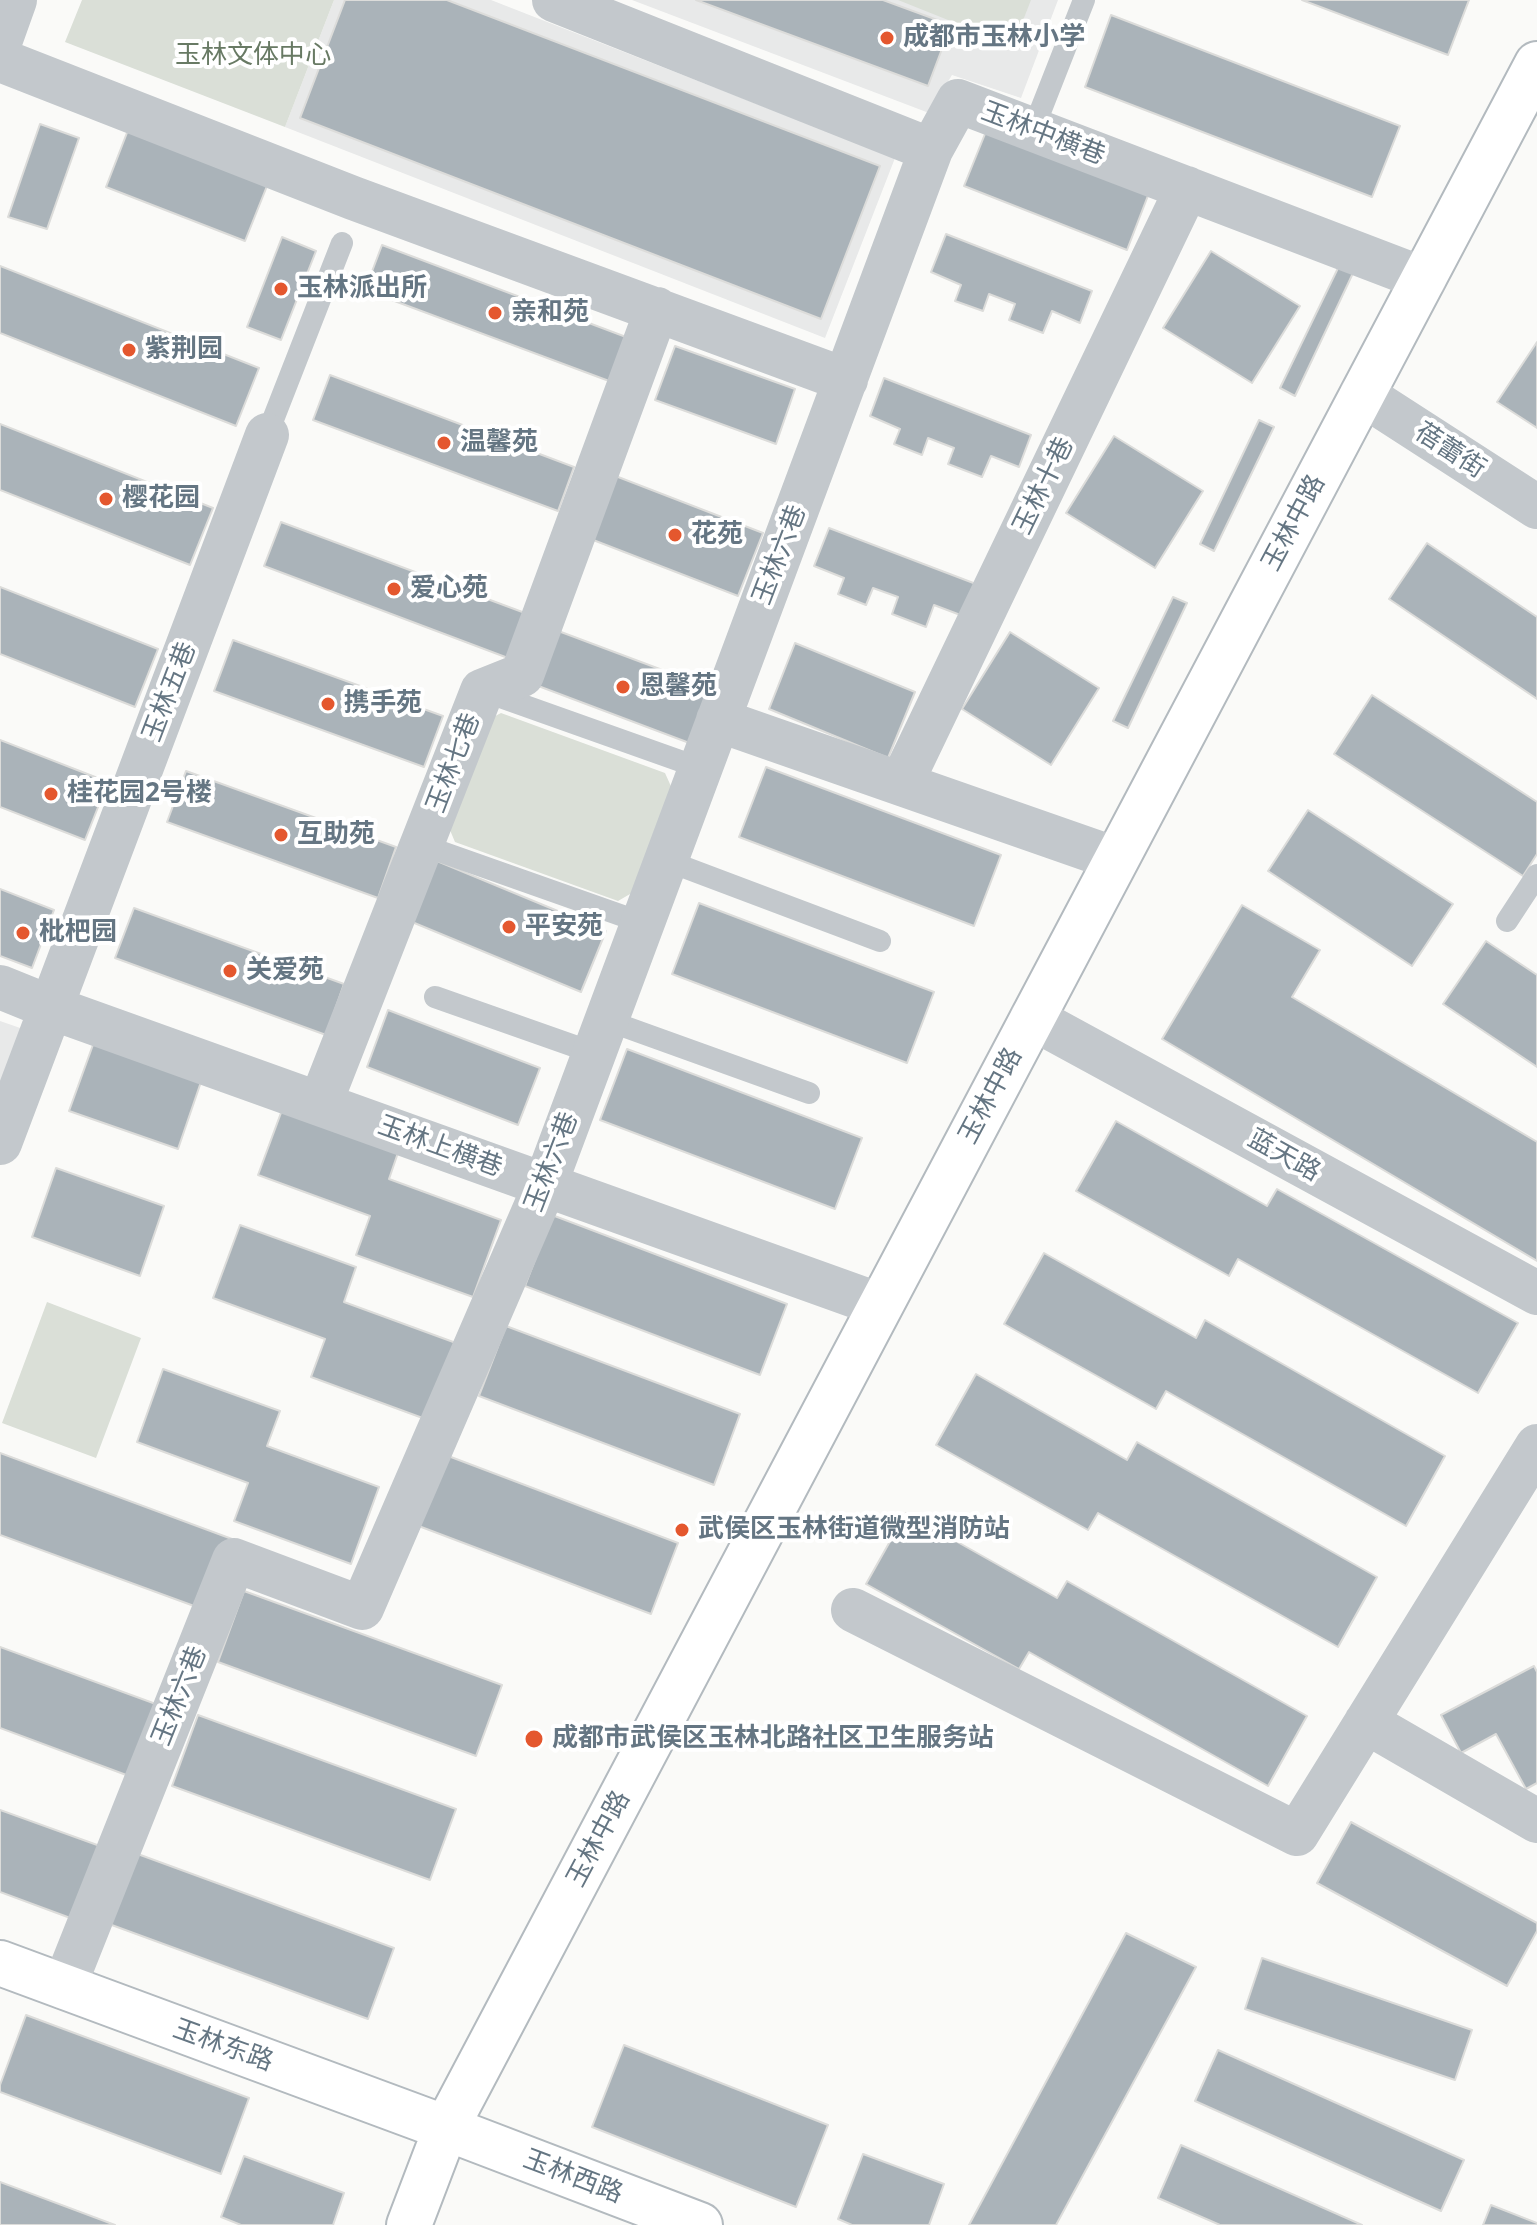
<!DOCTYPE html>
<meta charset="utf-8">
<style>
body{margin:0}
canvas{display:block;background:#fafaf8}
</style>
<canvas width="1537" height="2225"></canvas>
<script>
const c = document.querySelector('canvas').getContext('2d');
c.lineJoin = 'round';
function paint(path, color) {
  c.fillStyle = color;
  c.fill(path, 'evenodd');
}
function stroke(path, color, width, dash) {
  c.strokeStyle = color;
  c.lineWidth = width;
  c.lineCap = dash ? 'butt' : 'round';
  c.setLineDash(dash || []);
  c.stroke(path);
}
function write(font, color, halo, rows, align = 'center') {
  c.font = font + ' "Open Sans","Noto Sans SC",sans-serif';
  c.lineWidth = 8;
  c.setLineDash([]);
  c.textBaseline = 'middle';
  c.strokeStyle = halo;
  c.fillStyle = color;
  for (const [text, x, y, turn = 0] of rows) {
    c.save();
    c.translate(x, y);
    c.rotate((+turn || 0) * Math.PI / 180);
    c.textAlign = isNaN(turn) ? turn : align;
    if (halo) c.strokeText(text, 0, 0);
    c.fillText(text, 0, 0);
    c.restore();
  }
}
paint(new Path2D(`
 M334,0H491L895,158L825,338L285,127Z
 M632,0H1058L1021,98L952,75L929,113Z
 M0,1021L23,1029L0,1089Z`), '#e8e9e9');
paint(new Path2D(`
 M82,0H334L285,127L65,42Z
 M898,0H1031L1013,46Z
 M501,713L665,773L674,793L637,890L618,901L455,842L444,816L480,724Z
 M47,1302L141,1338L96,1458L2,1423Z`), '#dadfd7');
const building = new Path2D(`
 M345,0H447L880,166L821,319L300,118Z
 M696,0H883L951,25L928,86Z
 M1302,0H1469L1448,55Z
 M1111,15L1400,126L1372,197L1085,87Z
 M40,124L79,138L47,229L8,217Z
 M130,125L269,181L245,241L106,187Z
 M987,129L1149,193L1127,250L964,186Z
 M946,234L1092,291L1080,323L1052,311L1043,333L1009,320L1015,304L989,294L983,311L955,301L961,285L931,272Z
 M282,237L316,251L281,340L247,327Z
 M382,245L626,337L609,381L365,290Z
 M1211,251L1300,306L1252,383L1163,328Z
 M1340,264L1354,271L1295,396L1280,388Z
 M0,266L259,368L236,426L0,333Z
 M1537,342V428L1497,402Z
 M675,346L795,389L776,444L655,400Z
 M330,375L574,467L558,511L313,420Z
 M884,378L1031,435L1019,467L991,456L982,477L948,464L954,448L928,438L922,455L894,444L900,429L870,416Z
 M1259,420L1274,427L1214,551L1200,544Z
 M0,424L213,508L190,565L0,490Z
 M1114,436L1203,491L1155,568L1066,513Z
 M613,475L763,533L738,596L588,538Z
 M281,522L525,613L508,658L264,566Z
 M829,528L976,584L963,616L934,605L926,627L892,614L898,597L873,588L866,605L838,594L844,578L814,566Z
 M1427,543L1537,617V699L1389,599Z
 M0,587L158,649L135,707L0,654Z
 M1173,597L1187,603L1128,728L1113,721Z
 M553,629L713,689L692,744L533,684Z
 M1010,632L1099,688L1051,765L962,709Z
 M233,640L443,716L424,767L214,691Z
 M795,643L915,692L888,758L769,709Z
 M1372,695L1537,802V854L1523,876L1334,754Z
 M0,740L108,782L85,840L0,807Z
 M766,767L1001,855L974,926L739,837Z
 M186,771L396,847L378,898L167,822Z
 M1308,810L1453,904L1412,966L1268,871Z
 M437,861L606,931L581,992L412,922Z
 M0,889L54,910L32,968L0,956Z
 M699,903L934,992L907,1063L672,974Z
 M1242,905L1320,950L1292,997L1537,1142V1261L1162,1039Z
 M134,908L344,984L326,1035L115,958Z
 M1486,941L1537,975V1067L1443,1004Z
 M388,1010L540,1068L518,1125L367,1067Z
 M94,1042L202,1079L178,1149L69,1111Z
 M627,1049L862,1138L835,1209L600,1120Z
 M285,1102L401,1144L389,1179L501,1220L473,1297L356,1255L370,1216L258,1175Z
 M1116,1121L1267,1206L1277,1189L1518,1323L1478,1393L1238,1259L1229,1276L1076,1191Z
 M56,1168L164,1206L140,1276L32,1237Z
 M552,1215L787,1304L760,1375L525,1286Z
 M240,1225L356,1267L344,1302L456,1343L428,1420L311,1377L325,1339L213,1298Z
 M1044,1253L1196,1338L1205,1320L1445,1456L1406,1526L1166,1391L1156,1409L1004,1324Z
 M506,1326L740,1414L714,1485L479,1396Z
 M163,1369L280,1411L267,1446L379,1487L351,1564L234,1521L248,1483L137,1442Z
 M976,1374L1127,1460L1137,1442L1377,1577L1338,1647L1098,1513L1088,1530L936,1445Z
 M0,1453L232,1539L205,1610L0,1535Z
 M443,1454L678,1543L651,1614L416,1525Z
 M906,1513L1057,1598L1067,1581L1307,1716L1268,1786L1029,1652L1019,1669L866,1584Z
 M244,1591L502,1685L476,1756L218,1662Z
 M0,1647L164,1707L137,1779L0,1728Z
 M1534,1666L1537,1672V1783L1526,1789L1496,1734L1461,1753L1441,1715Z
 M198,1715L456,1809L430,1880L172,1786Z
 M0,1810L100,1846L73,1919L0,1892Z
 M1351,1822L1537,1923V1931L1507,1986L1317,1883Z
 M135,1853L394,1948L368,2019L109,1924Z
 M1126,1933L1196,1967L1056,2225H969Z
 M1262,1958L1472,2030L1455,2080L1245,2009Z
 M26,2015L249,2098L221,2174L0,2092V2085Z
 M624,2045L828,2125L796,2207L592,2127Z
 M1218,2050L1464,2160L1441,2211L1195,2101Z
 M1181,2145L1362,2225H1220L1158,2198Z
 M863,2154L944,2184L929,2225H852L838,2219Z
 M244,2156L344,2193L333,2225H241L221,2217Z
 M0,2182L115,2225H0Z
 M1491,2205L1537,2223V2225H1483Z`);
paint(building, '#aab3b9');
stroke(building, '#dcdcda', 2);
const secondary = new Path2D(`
 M0,1963L446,2128L700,2225
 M409,2225L446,2128L1537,64`);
stroke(secondary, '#b3babf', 48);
stroke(new Path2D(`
 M1033,130L1084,0
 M267,435L342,243
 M486,692L700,768
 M422,845L643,923
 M665,860L880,941
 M1507,921L1537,875
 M435,997L594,1053
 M606,1020L809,1093`), '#c3c8cc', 22);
stroke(new Path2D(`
 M554,0L931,150L958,101L1424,279
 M0,42L15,0
 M0,60L353,198L846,380
 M1362,394L1537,507
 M718,720L1116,859
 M901,784L1187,188
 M0,987L52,1008L880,1305
 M1032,1018L1537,1293
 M320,1104L482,691L522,675L657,309
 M0,1143L267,435
 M853,1610L1297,1834L1537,1446
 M1366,1722L1537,1821
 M64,1987L234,1560L362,1608L545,1185L931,150`), '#c3c8cc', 44);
stroke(secondary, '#fff', 44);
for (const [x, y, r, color] of [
 [887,38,8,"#e4572e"],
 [281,289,8,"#e4572e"],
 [495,313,8,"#e4572e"],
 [129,350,8,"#e4572e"],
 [444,443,8,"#e4572e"],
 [106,499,8,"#e4572e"],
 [675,535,8,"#e4572e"],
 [394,589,8,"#e4572e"],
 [623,687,8,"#e4572e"],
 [328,704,8,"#e4572e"],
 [51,794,8,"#e4572e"],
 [281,835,8,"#e4572e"],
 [509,927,8,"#e4572e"],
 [23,933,8,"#e4572e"],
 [230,971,8,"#e4572e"],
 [682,1530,8,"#e4572e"],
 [534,1739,10,"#e4572e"]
]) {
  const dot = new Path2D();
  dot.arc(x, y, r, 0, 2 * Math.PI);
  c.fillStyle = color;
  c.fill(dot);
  stroke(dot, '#fff', 3);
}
write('bold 26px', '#657683', '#fff', [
 ["成都市玉林小学",903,38],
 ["玉林派出所",297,289],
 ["亲和苑",511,313],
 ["紫荆园",145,350],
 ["温馨苑",460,443],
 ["樱花园",122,499],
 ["花苑",691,535],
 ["爱心苑",410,589],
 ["恩馨苑",639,687],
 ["携手苑",344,704],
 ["桂花园2号楼",67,794],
 ["互助苑",297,835],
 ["平安苑",525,927],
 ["枇杷园",39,933],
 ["关爱苑",246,971],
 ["武侯区玉林街道微型消防站",698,1530],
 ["成都市武侯区玉林北路社区卫生服务站",552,1739]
], 'left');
write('26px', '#687a64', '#fff', [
 ["玉林文体中心",253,56]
]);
write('26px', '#657683', '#fff', [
 ["玉林中横巷",1043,134,21],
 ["蓓蕾街",1450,451,33],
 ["玉林十巷",1044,486,-64],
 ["玉林中路",1294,523,-62],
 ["玉林六巷",780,555,-69],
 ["玉林五巷",170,692,-69],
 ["玉林七巷",454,763,-69],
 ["玉林中路",991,1096,-62],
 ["玉林上横巷",440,1147,20],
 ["蓝天路",1284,1156,29],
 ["玉林六巷",552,1162,-69],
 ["玉林六巷",180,1696,-68],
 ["玉林中路",599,1839,-62],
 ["玉林东路",223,2046,20],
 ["玉林西路",573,2177,21]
]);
</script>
